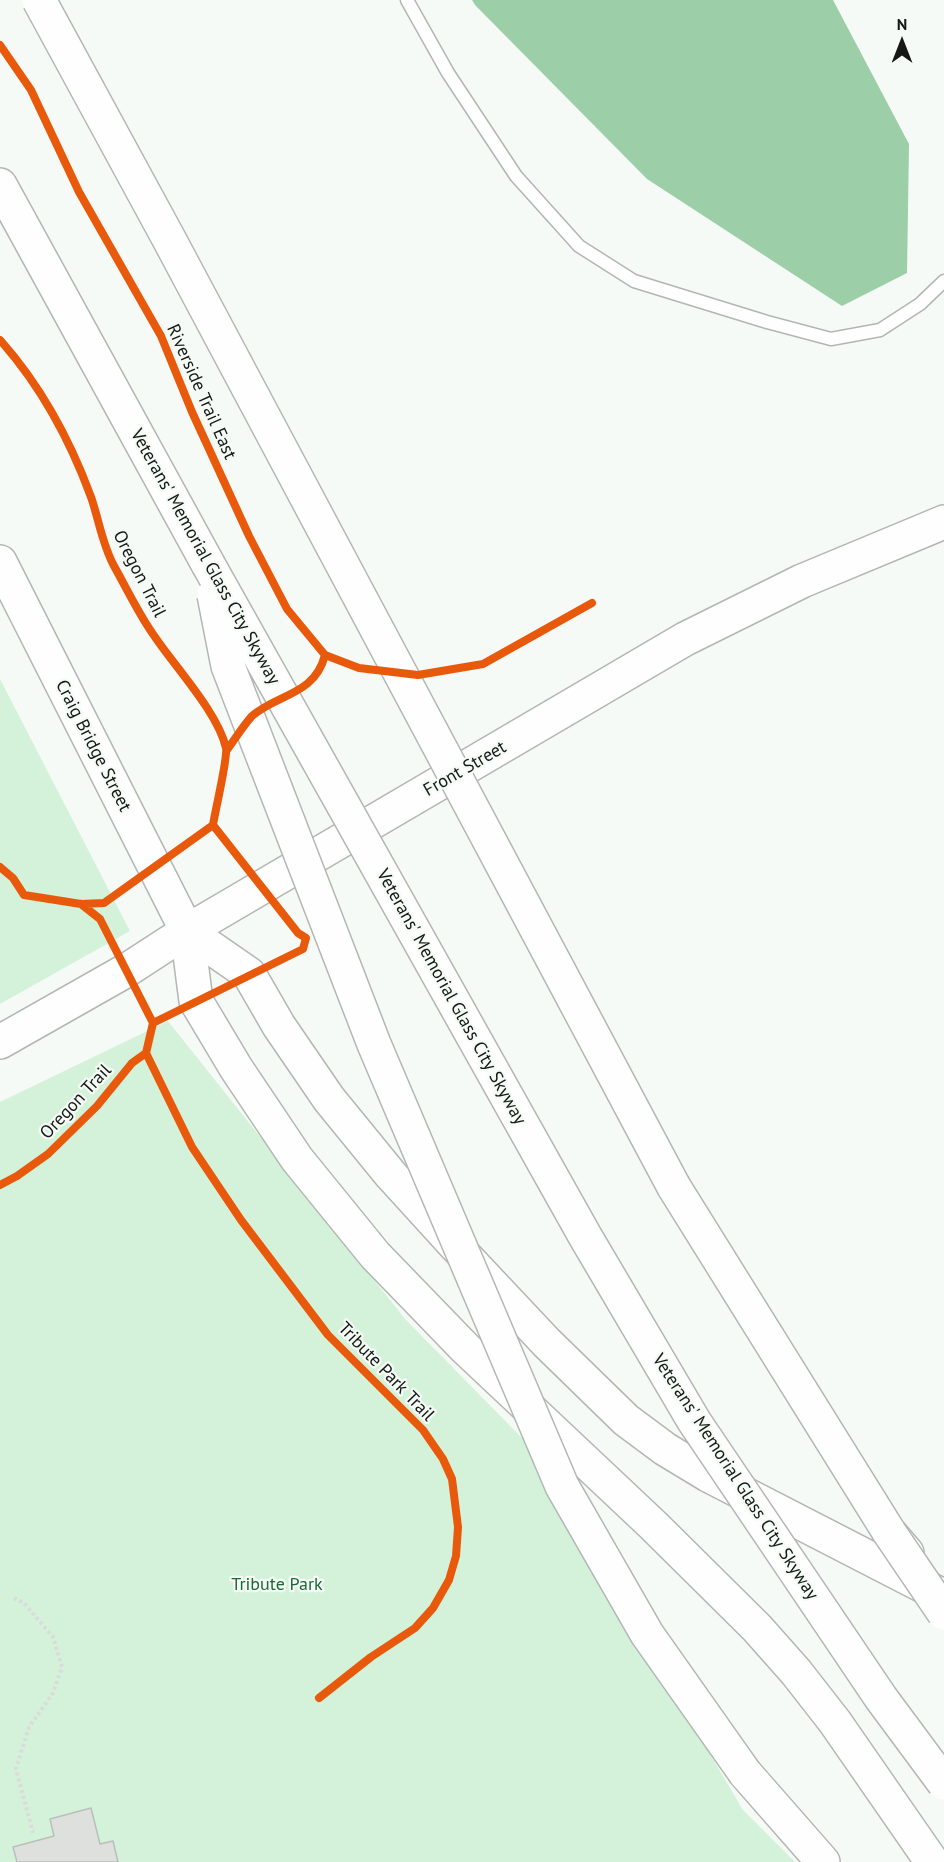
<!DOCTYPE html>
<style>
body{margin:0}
#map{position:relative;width:944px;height:1862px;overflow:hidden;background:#f5faf6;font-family:"PT Sans",sans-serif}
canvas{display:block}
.north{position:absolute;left:872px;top:12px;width:60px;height:60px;-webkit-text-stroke:4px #f4fbf5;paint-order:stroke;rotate:0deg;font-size:16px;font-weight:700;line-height:24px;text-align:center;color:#161816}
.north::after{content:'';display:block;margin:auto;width:21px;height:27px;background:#161816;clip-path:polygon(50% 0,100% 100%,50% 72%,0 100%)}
</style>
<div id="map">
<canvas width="944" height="1862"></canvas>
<div class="north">N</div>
</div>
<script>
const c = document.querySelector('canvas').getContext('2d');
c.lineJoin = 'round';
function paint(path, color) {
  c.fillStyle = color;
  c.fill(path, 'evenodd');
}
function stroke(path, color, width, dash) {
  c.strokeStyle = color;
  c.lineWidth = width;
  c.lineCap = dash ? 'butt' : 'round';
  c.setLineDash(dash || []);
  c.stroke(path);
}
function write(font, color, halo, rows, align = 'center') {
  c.font = font + ' "PT Sans",sans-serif';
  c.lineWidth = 4.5;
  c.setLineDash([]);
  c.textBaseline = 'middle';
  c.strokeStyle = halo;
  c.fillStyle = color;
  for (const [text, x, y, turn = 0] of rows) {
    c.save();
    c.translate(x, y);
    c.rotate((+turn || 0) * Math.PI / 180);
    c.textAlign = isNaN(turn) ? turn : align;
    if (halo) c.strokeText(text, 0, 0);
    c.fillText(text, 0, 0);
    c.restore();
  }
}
paint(new Path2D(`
 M0,679L130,931L0,1004Z
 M168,1021L406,1320L526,1442L743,1810L795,1862H0V1102Z`), '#d4f2d9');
paint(new Path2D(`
 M472,0H833L909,144L907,273L842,306L647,179L475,5Z`), '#9ccfa7');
const building = new Path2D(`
 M91,1808L100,1844L113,1841L118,1862H17L13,1847L54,1836L50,1819Z`);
paint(building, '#dde0dd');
stroke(building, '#bbbfbc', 1.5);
const lane = new Path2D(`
 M407,0L448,73L516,176L579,246L634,281L767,322L831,339L880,330L920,304L944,281`);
const secondary = new Path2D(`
 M0,1042L127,970L187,931`);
const primary = new Path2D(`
 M0,562L187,931L685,639L802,581L944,522`);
const highway = new Path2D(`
 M0,185L208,564
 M187,931L196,1001L236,1068L297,1159L375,1255L465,1348L653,1525L757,1628L796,1672L835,1722L932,1862
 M187,931L249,974L279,1026L329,1099L391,1175L452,1242L547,1343L626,1420L665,1449L708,1475L937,1593
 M674,1187L889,1532L907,1553
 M745,1773L823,1862`);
stroke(lane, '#b3b6b3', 15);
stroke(secondary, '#b3b6b3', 36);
stroke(primary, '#b3b6b3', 36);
stroke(highway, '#b3b6b3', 36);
stroke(new Path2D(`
 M14,1598L24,1603L53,1637L62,1667L53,1693L29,1727L16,1769L33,1833`), '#dadbda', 4, [3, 3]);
stroke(lane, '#fefefe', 12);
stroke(secondary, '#fefefe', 33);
stroke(primary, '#fefefe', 33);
stroke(highway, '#fefefe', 33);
const highwayBridge = new Path2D(`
 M39,0L169,239L674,1187
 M208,564L585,1236L694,1421L881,1698L944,1783
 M214,595L228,666L374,1044L562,1486L647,1634L745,1773
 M889,1532L944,1613`);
stroke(highwayBridge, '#b3b6b3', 36, []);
stroke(highwayBridge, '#fefefe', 33);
stroke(new Path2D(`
 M0,45L31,90L79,192L161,336L192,412L249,536L287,609L325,655L359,668L418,675L483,664L592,603
 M0,340C40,385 70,440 91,497C99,520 102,544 114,566C127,589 139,615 155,637C176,668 218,713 226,748C228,758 215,811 213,825
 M227,750C235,739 243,726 252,716C277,694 315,695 325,655
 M0,867L13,878L24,895L81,904L104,903L213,825
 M81,904L100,919L153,1023
 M153,1023L303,949L306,938L298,933L213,825
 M146,1053L192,1147L241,1220L328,1335L423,1430L443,1459L452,1479L458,1527L456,1556L449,1580L433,1608L415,1628L371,1657L319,1698
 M0,1185L17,1176L48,1154L97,1106L132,1063L146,1053L153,1023`), '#e8590c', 8);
write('18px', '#161816', '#f4fbf5', [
 ["Riverside Trail East",201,392,66],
 ["Veterans' Memorial Glass City Skyway",205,557,61],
 ["Oregon Trail",139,574,63],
 ["Craig Bridge Street",93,746,63],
 ["Front Street",465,769,-30],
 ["Veterans' Memorial Glass City Skyway",451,997,61],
 ["Oregon Trail",76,1102,-47],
 ["Tribute Park Trail",386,1372,46],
 ["Veterans' Memorial Glass City Skyway",735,1477,57]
]);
write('18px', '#1c6834', '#f4fbf5', [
 ["Tribute Park",277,1585]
]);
</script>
